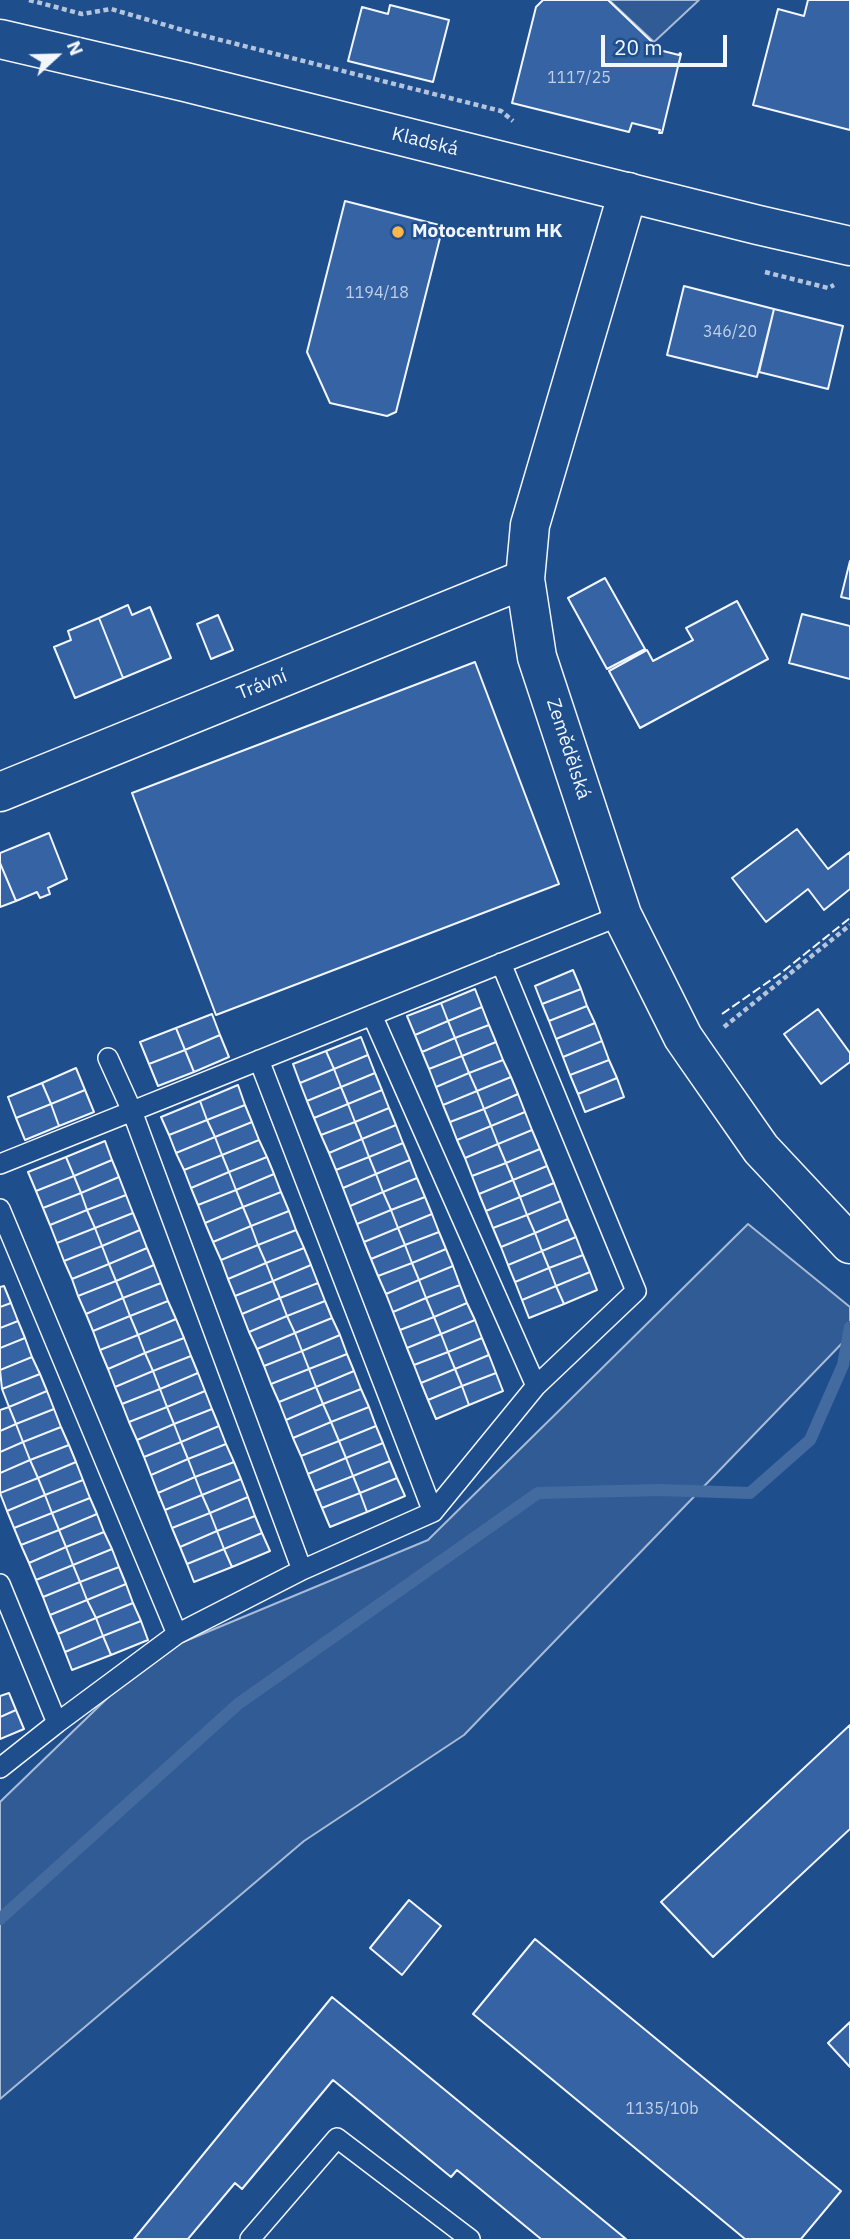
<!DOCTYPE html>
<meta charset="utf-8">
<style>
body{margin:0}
#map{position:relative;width:850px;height:2239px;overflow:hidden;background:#1f4e8c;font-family:"IBM Plex Sans",sans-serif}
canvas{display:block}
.north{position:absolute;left:21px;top:21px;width:70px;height:70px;-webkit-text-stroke:5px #1f4e8c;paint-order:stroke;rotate:68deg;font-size:19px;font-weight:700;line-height:28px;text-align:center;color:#f2f6ff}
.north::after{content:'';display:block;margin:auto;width:24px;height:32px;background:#f2f6ff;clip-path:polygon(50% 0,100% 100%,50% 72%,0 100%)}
.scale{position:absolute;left:601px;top:35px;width:126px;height:32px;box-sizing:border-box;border:4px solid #f2f6ff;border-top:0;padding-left:9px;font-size:21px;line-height:24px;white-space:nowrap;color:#f2f6ff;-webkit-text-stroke:5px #1f4e8c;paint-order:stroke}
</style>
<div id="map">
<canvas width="850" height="2239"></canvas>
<div class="north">N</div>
<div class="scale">20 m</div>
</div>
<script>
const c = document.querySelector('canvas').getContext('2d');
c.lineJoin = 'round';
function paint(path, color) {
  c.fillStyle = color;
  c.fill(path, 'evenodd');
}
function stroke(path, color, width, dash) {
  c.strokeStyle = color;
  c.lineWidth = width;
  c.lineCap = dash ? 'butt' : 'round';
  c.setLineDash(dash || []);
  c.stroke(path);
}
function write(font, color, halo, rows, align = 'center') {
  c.font = font + ' "IBM Plex Sans",sans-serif';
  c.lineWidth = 5;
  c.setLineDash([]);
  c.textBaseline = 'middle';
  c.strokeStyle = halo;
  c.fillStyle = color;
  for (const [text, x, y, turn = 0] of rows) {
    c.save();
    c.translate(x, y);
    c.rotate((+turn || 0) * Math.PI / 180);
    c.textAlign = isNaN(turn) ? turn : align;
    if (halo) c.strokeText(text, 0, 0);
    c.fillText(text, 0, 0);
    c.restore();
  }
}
const built = new Path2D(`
 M609,0H699L654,42Z
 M748,1224L850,1307V1335L464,1735L304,1841L0,2099V1802L152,1655L428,1540Z`);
paint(built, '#305b95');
stroke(built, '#a8bbd7', 2);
stroke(new Path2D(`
 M0,1919L238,1704L538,1493L660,1490L750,1493L810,1440L843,1365L850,1327`), '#446ba0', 12);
const building = new Path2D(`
 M543,0H608L652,42L651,48L679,55L680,53L681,54L662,133H659L660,130L632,123L629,132L512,103L536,7Z
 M808,0H850V130L753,105L778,9L804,16Z
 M390,5L449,20L433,82L348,61L362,7L388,14Z
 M345,201L443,226L396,412L387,416L330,403L307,352Z
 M684,286L774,309L757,377L667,355Z
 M774,309L843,326L828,389L759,372Z
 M850,561V599L841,597Z
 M605,578L645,649L607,669L568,598Z
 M737,601L768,659L640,728L609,671L647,650L653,661L693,640L686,628Z
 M128,605L132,615L150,607L171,658L123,678L99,618Z
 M802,614L850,626V679L789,663Z
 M218,615L233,650L211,659L197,624Z
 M99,618L123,678L75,698L54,647L71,640L68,631Z
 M475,662L559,884L216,1015L132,793Z
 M797,829L828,869L850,852V889L824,910L808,889L766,922L732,878Z
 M49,833L67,879L48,888L50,894L40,898L37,892L16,901L0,863V853Z
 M0,863L16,901L0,907Z
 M573,970L581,989L542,1004L535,986Z
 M475,989L482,1007L448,1021L441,1003Z
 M581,989L587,1006L549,1021L542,1004Z
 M441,1003L448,1021L415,1035L407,1016Z
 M587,1006L595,1023L556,1039L549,1021Z
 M482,1007L489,1025L455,1038L448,1021Z
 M818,1009L850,1053V1062L821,1084L784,1034Z
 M212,1014L220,1035L185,1050L176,1028Z
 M448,1021L455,1038L422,1052L415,1035Z
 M595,1023L602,1041L563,1057L556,1039Z
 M489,1025L496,1042L462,1056L455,1038Z
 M176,1028L185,1050L149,1064L140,1042Z
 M220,1035L229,1057L194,1072L185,1050Z
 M361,1037L368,1055L334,1069L326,1051Z
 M455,1038L462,1056L429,1069L422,1052Z
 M602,1041L609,1060L570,1075L563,1057Z
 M496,1042L503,1060L469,1073L462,1056Z
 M185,1050L194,1072L158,1086L149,1064Z
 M326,1051L334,1069L300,1083L293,1064Z
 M368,1055L375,1073L341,1087L334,1069Z
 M462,1056L469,1073L436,1087L429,1069Z
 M503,1060L511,1077L477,1091L469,1073Z
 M609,1060L617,1078L578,1094L570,1075Z
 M76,1068L85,1090L51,1104L42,1083Z
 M334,1069L341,1087L307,1101L300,1083Z
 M375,1073L382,1090L348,1104L341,1087Z
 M469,1073L477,1091L443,1105L436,1087Z
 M511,1077L518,1094L484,1109L477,1091Z
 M617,1078L624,1097L585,1112L578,1094Z
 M42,1083L51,1104L16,1118L8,1097Z
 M238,1085L245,1105L207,1120L200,1101Z
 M341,1087L348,1104L314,1118L307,1101Z
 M85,1090L94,1112L59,1126L51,1104Z
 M382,1090L389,1108L355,1122L348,1104Z
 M477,1091L484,1109L450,1122L443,1105Z
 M518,1094L525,1112L491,1126L484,1109Z
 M200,1101L207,1120L169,1135L161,1117Z
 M51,1104L59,1126L25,1140L16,1118Z
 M348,1104L355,1122L321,1135L314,1118Z
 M245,1105L252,1122L215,1137L207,1120Z
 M389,1108L396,1125L362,1139L355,1122Z
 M484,1109L491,1126L457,1140L450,1122Z
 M525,1112L532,1130L498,1144L491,1126Z
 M207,1120L215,1137L176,1153L169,1135Z
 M252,1122L259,1140L222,1155L215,1137Z
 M355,1122L362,1139L329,1153L321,1135Z
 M396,1125L403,1143L369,1157L362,1139Z
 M491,1126L498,1144L465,1158L457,1140Z
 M532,1130L540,1149L506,1163L498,1144Z
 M215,1137L222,1155L184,1170L176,1153Z
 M362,1139L369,1157L336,1170L329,1153Z
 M259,1140L267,1157L229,1172L222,1155Z
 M105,1141L112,1160L74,1176L66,1157Z
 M403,1143L410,1160L376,1174L369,1157Z
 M498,1144L506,1163L472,1176L465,1158Z
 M540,1149L547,1166L513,1180L506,1163Z
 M222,1155L229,1172L191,1188L184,1170Z
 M66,1157L74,1176L36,1191L28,1172Z
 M267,1157L274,1174L236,1190L229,1172Z
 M369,1157L376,1174L343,1188L336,1170Z
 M112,1160L119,1177L81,1193L74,1176Z
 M410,1160L417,1178L383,1192L376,1174Z
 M506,1163L513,1180L479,1194L472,1176Z
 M547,1166L554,1183L520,1197L513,1180Z
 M229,1172L236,1190L198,1205L191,1188Z
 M274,1174L281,1192L243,1207L236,1190Z
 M376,1174L383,1192L350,1206L343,1188Z
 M74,1176L81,1193L43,1208L36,1191Z
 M119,1177L126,1195L87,1210L81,1193Z
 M417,1178L425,1197L391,1210L383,1192Z
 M513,1180L520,1197L486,1211L479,1194Z
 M554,1183L561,1201L527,1215L520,1197Z
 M236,1190L243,1207L205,1223L198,1205Z
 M281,1192L289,1211L251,1226L243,1207Z
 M383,1192L391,1210L357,1224L350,1206Z
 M81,1193L87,1210L50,1225L43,1208Z
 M126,1195L133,1213L95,1228L87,1210Z
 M425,1197L432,1214L398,1228L391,1210Z
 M520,1197L527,1215L493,1228L486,1211Z
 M561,1201L568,1219L535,1233L527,1215Z
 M243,1207L251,1226L213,1242L205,1223Z
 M87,1210L95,1228L57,1243L50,1225Z
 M391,1210L398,1228L364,1242L357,1224Z
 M289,1211L296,1230L258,1245L251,1226Z
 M133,1213L140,1230L102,1246L95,1228Z
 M432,1214L439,1232L405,1245L398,1228Z
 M527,1215L535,1233L501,1247L493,1228Z
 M568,1219L576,1237L542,1251L535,1233Z
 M251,1226L258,1245L221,1260L213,1242Z
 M95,1228L102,1246L64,1261L57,1243Z
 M398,1228L405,1245L371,1259L364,1242Z
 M140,1230L147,1248L109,1264L102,1246Z
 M296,1230L304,1248L266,1263L258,1245Z
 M439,1232L446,1249L412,1263L405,1245Z
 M535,1233L542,1251L508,1265L501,1247Z
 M576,1237L583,1255L549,1268L542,1251Z
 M258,1245L266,1263L228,1279L221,1260Z
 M405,1245L412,1263L378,1276L371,1259Z
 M102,1246L109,1264L72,1279L64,1261Z
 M147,1248L154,1265L116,1281L109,1264Z
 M304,1248L311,1265L273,1281L266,1263Z
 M446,1249L453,1266L419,1280L412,1263Z
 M542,1251L549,1268L515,1282L508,1265Z
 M583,1255L590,1272L556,1286L549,1268Z
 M266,1263L273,1281L235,1296L228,1279Z
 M412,1263L419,1280L386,1294L378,1276Z
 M109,1264L116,1281L78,1296L72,1279Z
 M154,1265L161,1283L123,1298L116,1281Z
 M311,1265L318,1283L280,1298L273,1281Z
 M453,1266L460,1285L426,1298L419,1280Z
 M549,1268L556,1286L522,1300L515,1282Z
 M590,1272L597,1290L564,1304L556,1286Z
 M419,1280L426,1298L393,1312L386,1294Z
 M116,1281L123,1298L86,1314L78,1296Z
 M273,1281L280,1298L242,1314L235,1296Z
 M161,1283L168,1301L130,1316L123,1298Z
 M318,1283L325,1301L287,1316L280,1298Z
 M460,1285L467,1303L434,1317L426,1298Z
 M4,1286L11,1303L0,1307V1287Z
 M556,1286L564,1304L529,1318L522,1300Z
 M123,1298L130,1316L93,1331L86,1314Z
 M280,1298L287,1316L249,1332L242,1314Z
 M426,1298L434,1317L400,1330L393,1312Z
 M168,1301L176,1319L138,1335L130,1316Z
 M325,1301L332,1318L295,1333L287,1316Z
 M11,1303L18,1321L0,1328V1307Z
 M467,1303L475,1320L441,1334L434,1317Z
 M130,1316L138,1335L100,1350L93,1331Z
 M287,1316L295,1333L257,1349L249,1332Z
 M434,1317L441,1334L407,1348L400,1330Z
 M332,1318L340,1335L302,1351L295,1333Z
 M176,1319L184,1338L145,1353L138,1335Z
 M475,1320L482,1338L448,1352L441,1334Z
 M18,1321L25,1338L0,1348V1328Z
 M295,1333L302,1351L264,1366L257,1349Z
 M441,1334L448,1352L414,1365L407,1348Z
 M138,1335L145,1353L108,1369L100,1350Z
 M340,1335L347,1354L309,1369L302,1351Z
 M25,1338L32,1357L0,1370V1348Z
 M184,1338L191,1356L153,1371L145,1353Z
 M482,1338L489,1355L455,1369L448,1352Z
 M302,1351L309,1369L271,1384L264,1366Z
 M448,1352L455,1369L421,1383L414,1365Z
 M145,1353L153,1371L115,1387L108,1369Z
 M347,1354L354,1371L316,1387L309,1369Z
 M489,1355L496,1373L462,1386L455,1369Z
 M191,1356L198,1373L160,1389L153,1371Z
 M32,1357L40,1374L2,1389L0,1370Z
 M309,1369L316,1387L279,1402L271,1384Z
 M455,1369L462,1386L428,1400L421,1383Z
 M153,1371L160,1389L122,1404L115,1387Z
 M354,1371L361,1389L323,1404L316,1387Z
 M198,1373L205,1391L167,1407L160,1389Z
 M496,1373L503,1391L469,1405L462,1386Z
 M40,1374L47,1391L9,1407L2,1389Z
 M462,1386L469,1405L436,1419L428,1400Z
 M316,1387L323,1404L286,1420L279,1402Z
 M160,1389L167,1407L129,1422L122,1404Z
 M361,1389L369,1407L331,1422L323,1404Z
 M47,1391L54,1409L16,1424L9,1407Z
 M205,1391L212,1409L174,1424L167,1407Z
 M323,1404L331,1422L293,1438L286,1420Z
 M9,1407L16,1424L0,1431V1410Z
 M167,1407L174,1424L137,1440L129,1422Z
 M369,1407L376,1426L339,1441L331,1422Z
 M54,1409L61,1427L23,1442L16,1424Z
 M212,1409L219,1426L181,1442L174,1424Z
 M331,1422L339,1441L301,1456L293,1438Z
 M16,1424L23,1442L0,1452V1431Z
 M174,1424L181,1442L144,1457L137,1440Z
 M219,1426L226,1444L188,1459L181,1442Z
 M376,1426L383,1443L346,1458L339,1441Z
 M61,1427L69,1445L30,1460L23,1442Z
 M339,1441L346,1458L308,1474L301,1456Z
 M23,1442L30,1460L0,1473V1452Z
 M181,1442L188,1459L151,1475L144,1457Z
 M383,1443L390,1461L353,1476L346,1458Z
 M226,1444L234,1462L195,1477L188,1459Z
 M69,1445L76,1462L38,1478L30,1460Z
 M346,1458L353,1476L315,1491L308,1474Z
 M188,1459L195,1477L158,1493L151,1475Z
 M30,1460L38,1478L0,1493V1473Z
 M390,1461L397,1478L360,1493L353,1476Z
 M76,1462L83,1480L45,1495L38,1478Z
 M234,1462L241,1479L202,1495L195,1477Z
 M353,1476L360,1493L322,1508L315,1491Z
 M195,1477L202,1495L165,1510L158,1493Z
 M38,1478L45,1495L7,1511L0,1493Z
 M397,1478L405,1496L367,1512L360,1493Z
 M241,1479L248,1497L210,1513L202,1495Z
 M83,1480L90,1498L52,1513L45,1495Z
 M360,1493L367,1512L330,1527L322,1508Z
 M45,1495L52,1513L14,1528L7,1511Z
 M202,1495L210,1513L172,1528L165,1510Z
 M248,1497L255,1516L217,1531L210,1513Z
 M90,1498L97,1514L59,1530L52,1513Z
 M52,1513L59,1530L21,1545L14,1528Z
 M210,1513L217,1531L180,1547L172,1528Z
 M97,1514L104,1532L66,1547L59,1530Z
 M255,1516L262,1533L224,1549L217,1531Z
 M59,1530L66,1547L29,1563L21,1545Z
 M217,1531L224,1549L187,1564L180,1547Z
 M104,1532L112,1549L73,1565L66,1547Z
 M262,1533L270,1551L232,1567L224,1549Z
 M66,1547L73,1565L36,1580L29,1563Z
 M112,1549L119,1567L80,1582L73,1565Z
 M224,1549L232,1567L194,1582L187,1564Z
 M73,1565L80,1582L43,1597L36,1580Z
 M119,1567L126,1584L87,1600L80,1582Z
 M80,1582L87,1600L50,1615L43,1597Z
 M126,1584L133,1603L96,1618L87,1600Z
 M87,1600L96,1618L58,1634L50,1615Z
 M133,1603L141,1621L103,1636L96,1618Z
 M96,1618L103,1636L65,1652L58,1634Z
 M141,1621L148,1640L111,1655L103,1636Z
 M103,1636L111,1655L72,1670L65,1652Z
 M9,1693L16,1710L0,1717V1696Z
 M16,1710L24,1729L0,1739V1717Z
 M850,1725V1829L713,1957L661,1902Z
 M409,1900L441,1926L402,1975L370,1948Z
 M535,1939L841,2191L801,2239H745L473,2014Z
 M332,1997L626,2239H541L457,2170L451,2177L333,2080L242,2189L235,2183L188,2239H134Z
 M850,2022V2067L828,2043Z`);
paint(building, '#3563a3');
stroke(building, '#f2f6ff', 2);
const service = new Path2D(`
 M501,963L636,1291L536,1386
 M372,1015L536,1386L433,1512
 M108,1058L132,1111L302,1570L177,1634
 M259,1060L433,1512L302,1570
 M0,1164L622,915
 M0,1209L177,1634L57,1723
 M0,1584L57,1723L0,1768
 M250,2239L337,2138L470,2239`);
const minor = new Path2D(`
 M628,192L530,525L525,579L537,657L622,915L683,1037L694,1053L761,1149L850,1244
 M0,792L525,579`);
const secondary = new Path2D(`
 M0,39L185,82L758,225L850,246`);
stroke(service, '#f2f6ff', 22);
stroke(minor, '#f2f6ff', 41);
stroke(secondary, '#f2f6ff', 41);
stroke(new Path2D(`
 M29,0L82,14L111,9L193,33L501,111L513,121
 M765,272L828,288L834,285
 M724,1027L850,925`), '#b3c4dc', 4.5, [5, 3.5]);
stroke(service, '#1f4e8c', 19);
stroke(minor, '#1f4e8c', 38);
stroke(secondary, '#1f4e8c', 38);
stroke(new Path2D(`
 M722,1014L781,973L850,918`), '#f2f6ff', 2, [9, 3.5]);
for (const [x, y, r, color] of [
 [398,232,7,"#ffb74d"]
]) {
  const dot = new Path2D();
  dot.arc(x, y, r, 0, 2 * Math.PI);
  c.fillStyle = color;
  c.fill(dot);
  stroke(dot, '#1f4e8c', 2.5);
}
write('16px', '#c3d1e8', null, [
 ["1117/25",579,78],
 ["1194/18",377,293],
 ["346/20",730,332],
 ["1135/10b",662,2109]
]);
write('19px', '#f2f6ff', '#1f4e8c', [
 ["Kladská",425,142,14],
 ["Trávní",262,685,-22],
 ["Zemědělská",568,749,72]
]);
write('bold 19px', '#f2f6ff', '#1f4e8c', [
 ["Motocentrum HK",412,232]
], 'left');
</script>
